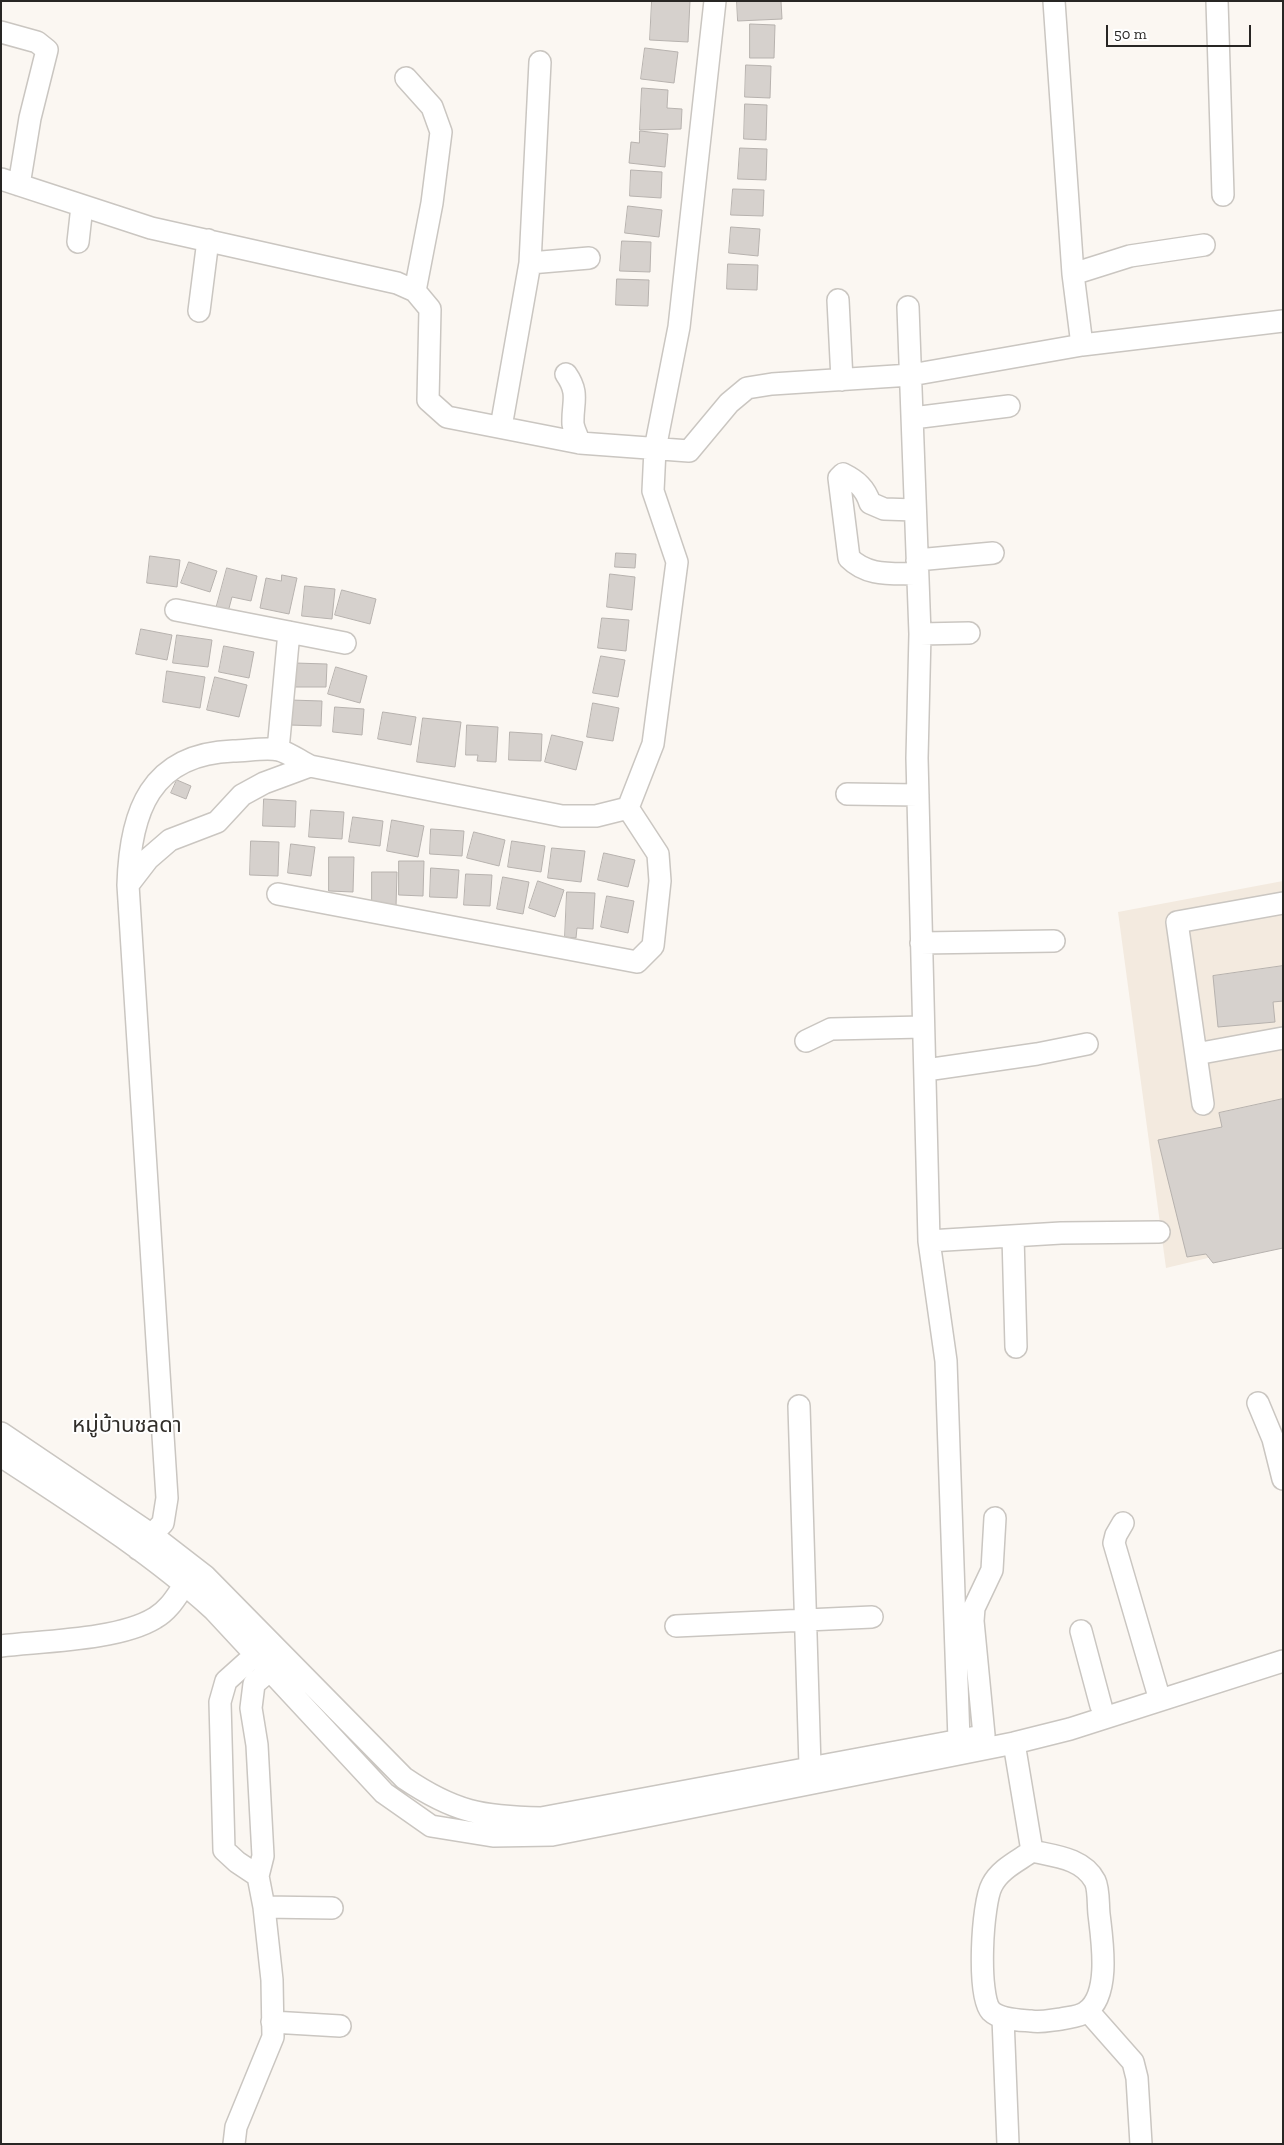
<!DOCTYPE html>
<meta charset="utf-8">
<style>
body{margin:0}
#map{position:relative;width:1284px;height:2145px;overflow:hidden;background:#fbf7f2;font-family:"Zilla Slab",serif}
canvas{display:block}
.frame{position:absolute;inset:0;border:2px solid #282624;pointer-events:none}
.scale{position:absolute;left:1106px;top:25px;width:145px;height:22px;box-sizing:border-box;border:2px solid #282624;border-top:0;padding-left:6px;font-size:15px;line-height:18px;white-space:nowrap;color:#282624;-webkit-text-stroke:4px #fff;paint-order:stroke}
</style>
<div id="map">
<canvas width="1284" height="2145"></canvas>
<div class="frame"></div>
<div class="scale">50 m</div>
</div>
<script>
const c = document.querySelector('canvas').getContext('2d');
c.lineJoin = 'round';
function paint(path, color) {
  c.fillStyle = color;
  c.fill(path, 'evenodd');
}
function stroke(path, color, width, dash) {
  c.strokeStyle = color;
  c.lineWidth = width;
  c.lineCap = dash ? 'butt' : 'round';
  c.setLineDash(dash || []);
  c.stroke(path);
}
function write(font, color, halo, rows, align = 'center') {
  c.font = font + ' "Zilla Slab","Noto Sans Thai",serif';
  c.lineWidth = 4;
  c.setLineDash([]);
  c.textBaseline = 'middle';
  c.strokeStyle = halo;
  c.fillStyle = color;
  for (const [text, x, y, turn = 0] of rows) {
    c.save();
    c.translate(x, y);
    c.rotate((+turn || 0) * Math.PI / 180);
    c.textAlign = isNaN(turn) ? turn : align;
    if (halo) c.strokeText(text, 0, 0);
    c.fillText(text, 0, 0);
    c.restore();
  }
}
paint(new Path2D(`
 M1283,881V1240L1166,1268L1118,912Z`), '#f3eadf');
const building = new Path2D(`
 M652,1H690L688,42L650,40Z
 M737,1H781L782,19L738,21Z
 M750,24L775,25L774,58H750Z
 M645,48L678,52L674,83L641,79Z
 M746,65L771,66L770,98L745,97Z
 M642,88L668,90L667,108L682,109L681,129L640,130Z
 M745,104L767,105L766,140L744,139Z
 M640,131L668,134L665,167L629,163L631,142L639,143Z
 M740,148L767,149L766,180L738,179Z
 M631,170L662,172L661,198L630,196Z
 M733,189L764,190L763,216L731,215Z
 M628,206L662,210L659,237L625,233Z
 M731,227L760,229L758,256L729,253Z
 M622,241L651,242L650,272L620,271Z
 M728,264L758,265L757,290L727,289Z
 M617,279L649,280L648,306L616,305Z
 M616,553L636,554L635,568L615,567Z
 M150,556L180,560L177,587L147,583Z
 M189,562L217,571L210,592L181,583Z
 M227,568L257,576L251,601L232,597L228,612L216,609Z
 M610,574L635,577L632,610L607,607Z
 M282,575L297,578L289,614L260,608L266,578L281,581Z
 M305,586L335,589L332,619L302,616Z
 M342,590L376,599L370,624L335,615Z
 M602,618L629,620L626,651L598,648Z
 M141,629L172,635L167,660L136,654Z
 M177,635L212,640L208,667L173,663Z
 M224,646L254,652L249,678L219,672Z
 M601,656L625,660L618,697L593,693Z
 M295,663L327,664L326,687H294Z
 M336,667L367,676L360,703L328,694Z
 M167,671L205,677L200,708L163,702Z
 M215,677L247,685L239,717L207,710Z
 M290,700L322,701L321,726L289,725Z
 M593,703L619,708L613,741L587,737Z
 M335,707L364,709L362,735L333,732Z
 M383,712L416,717L411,745L378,739Z
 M423,718L461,722L455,767L417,762Z
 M467,725L498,727L496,762L477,761L478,755H466Z
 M510,732L542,734L541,761L509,760Z
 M552,735L583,742L576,770L545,762Z
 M177,780L191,786L186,799L171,793Z
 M264,799L296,801L295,827L263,826Z
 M311,810L344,812L342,839L309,837Z
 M353,817L383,821L380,846L349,842Z
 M392,820L424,826L418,857L387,851Z
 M431,829L464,831L462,856L430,854Z
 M474,832L505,840L499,866L467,858Z
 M251,841L279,842L278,876L250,875Z
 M512,841L545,846L541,872L508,867Z
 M291,844L315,847L311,876L288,873Z
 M552,848L585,851L581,882L548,878Z
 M604,853L635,860L628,887L598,880Z
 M329,857H354L353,892L329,891Z
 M399,861H424L423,896L399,895Z
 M431,868L459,870L457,898L430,897Z
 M372,872H397L396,907L372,906Z
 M466,874L492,875L490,906L464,905Z
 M503,877L529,882L523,914L497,909Z
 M538,881L564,890L555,917L529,908Z
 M567,892L595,893L593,929L577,928L576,938L565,937Z
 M607,896L634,901L628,933L601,927Z
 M1283,966V1001L1273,1002L1275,1022L1218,1027L1213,976Z
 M1283,1099V1248L1213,1263L1206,1254L1187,1257L1158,1140L1222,1127L1219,1113Z`);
paint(building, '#d6d1cd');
stroke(building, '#b7b2ae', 1);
const minor = new Path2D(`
 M1054,1L1073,274
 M1217,1L1223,195
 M1,32L37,42L47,50L30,118L19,185
 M406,78L432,107L441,132L432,203L415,291
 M1,179L151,228L397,283L415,291L430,309L428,400L447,417L580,443L689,451L729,403L747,388L772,384L911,375L1082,345L1283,321
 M78,242L82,206
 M530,263L589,258
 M838,300L842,380
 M908,307L920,634L917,758L929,1241L946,1361L959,1740
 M199,311L208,240
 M1082,345L1073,274L1130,256L1204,245
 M566,374C580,394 572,403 573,424C574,430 578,438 580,443
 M913,418L1009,406
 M501,427L530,263L540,62
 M915,510L884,509L870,503C865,488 857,481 843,474L839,478L849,558C868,577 892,573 917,574
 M917,560L993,553
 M176,610L345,643
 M920,634L969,633
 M278,750L289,632
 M847,794L918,795
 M128,885L148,859L170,840L217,822L242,795L264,783L310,766
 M278,894L637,962L653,946L660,881L658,854L628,808
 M921,943L1054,941
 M806,1041L831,1029L923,1027
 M1196,1054L1283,1038
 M926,1070L1037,1054L1087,1044
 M1203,1104L1177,922L1283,903
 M1013,1236L1016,1347
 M929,1241L1061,1233L1159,1232
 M1258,1403L1273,1439L1283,1479
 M799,1406L810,1766
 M1,1433L152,1535L205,1576L404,1778C454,1812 482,1817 541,1818L982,1736
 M1,1456C74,1504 149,1551 214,1610L384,1793L431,1826L493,1836L552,1835L1014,1743L1070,1729L1283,1661
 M1123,1523L1116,1535L1114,1543L1157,1690
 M138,1549L163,1523L167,1498L128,885C130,812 150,754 233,751C247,751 266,747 279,750C289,753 300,761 310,766L562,816H596L628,808L653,744L677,562L653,491L655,449L679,327L715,1
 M676,1626L872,1617
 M1081,1631L1101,1706
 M1,1646C44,1641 119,1640 155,1618C169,1610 176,1597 185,1584
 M255,1655L226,1681L220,1702L224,1850L237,1862L258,1876L263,1856L257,1745L251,1708L254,1684L269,1671
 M984,1735L973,1621L974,1608L992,1570L995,1518
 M1014,1743L1032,1851C1054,1856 1083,1858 1095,1881C1099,1889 1098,1905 1099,1914C1102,1940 1111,1995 1086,2012C1079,2017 1070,2017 1061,2019C1051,2020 1041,2023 1031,2021C1019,2020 1000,2020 991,2011C977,1996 982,1903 992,1885C1000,1869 1018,1861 1032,1851
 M264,1907L332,1908
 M1088,2011L1133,2062L1137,2078L1141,2144
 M1003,2018L1008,2144
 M272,2022L340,2026
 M234,2144L236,2127L273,2037L272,1980L264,1907L258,1876`);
stroke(minor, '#cac6c1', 24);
stroke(minor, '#fff', 21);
write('22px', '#312e2a', '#fff', [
 ["หมู่บ้านชลดา",127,1426]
]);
</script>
